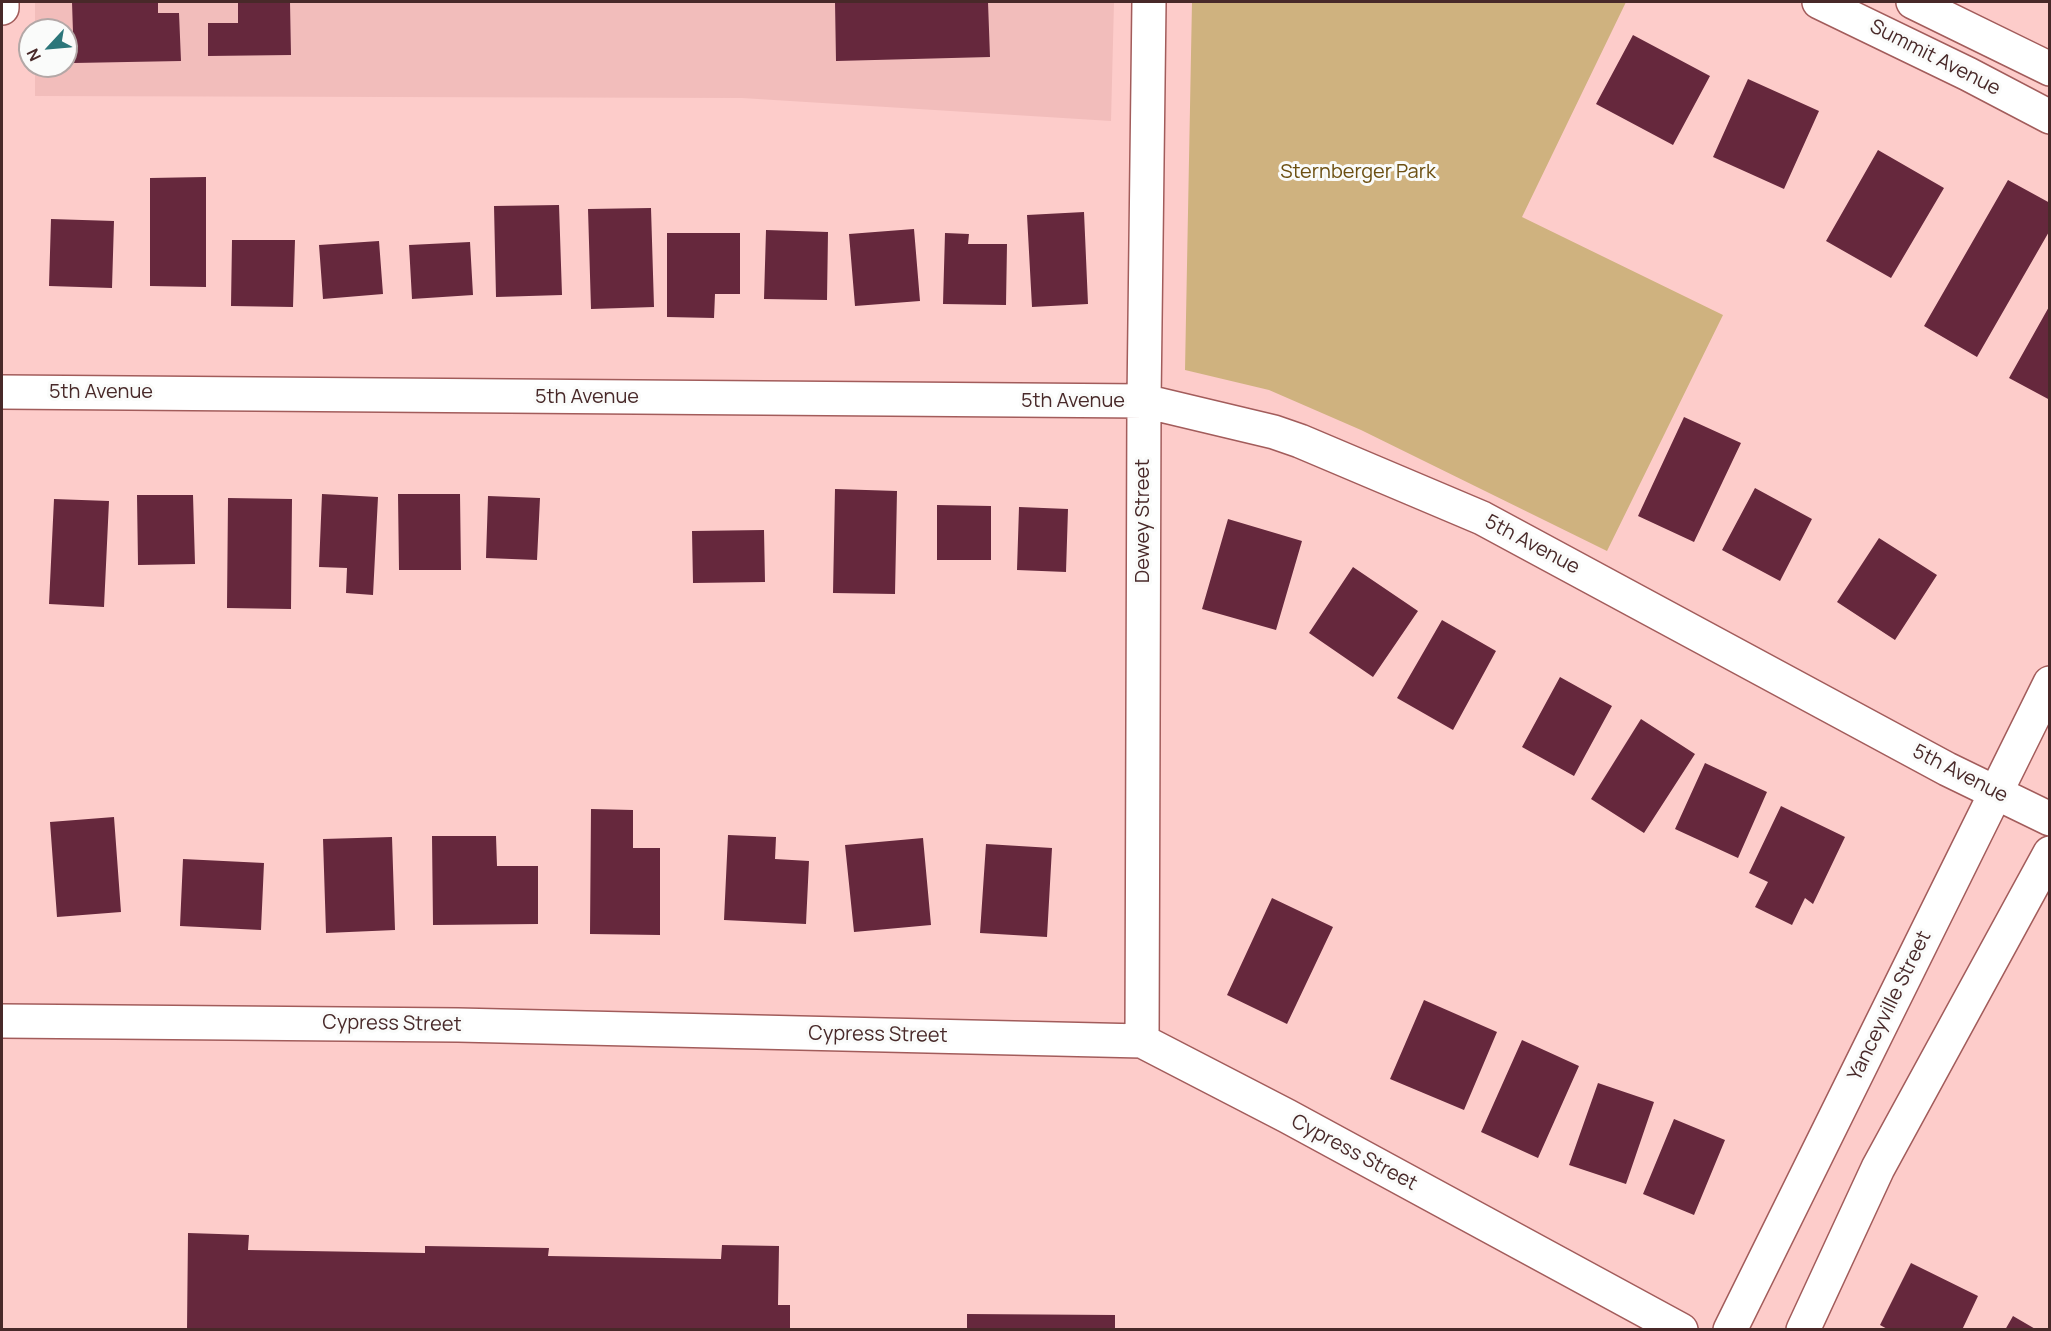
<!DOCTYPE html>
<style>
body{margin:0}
#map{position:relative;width:2051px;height:1331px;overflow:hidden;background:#fdccca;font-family:Manrope,sans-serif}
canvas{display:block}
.frame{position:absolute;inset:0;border:3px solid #482929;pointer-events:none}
.north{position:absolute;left:18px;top:18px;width:60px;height:60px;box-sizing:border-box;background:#fafbfa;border:2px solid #b3a7a6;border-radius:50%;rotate:244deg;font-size:16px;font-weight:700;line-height:24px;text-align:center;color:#482929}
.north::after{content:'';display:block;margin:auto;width:21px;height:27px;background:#2c767a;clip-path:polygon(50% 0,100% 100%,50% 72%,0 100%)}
</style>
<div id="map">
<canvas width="2051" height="1331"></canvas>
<div class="frame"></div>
<div class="north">N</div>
</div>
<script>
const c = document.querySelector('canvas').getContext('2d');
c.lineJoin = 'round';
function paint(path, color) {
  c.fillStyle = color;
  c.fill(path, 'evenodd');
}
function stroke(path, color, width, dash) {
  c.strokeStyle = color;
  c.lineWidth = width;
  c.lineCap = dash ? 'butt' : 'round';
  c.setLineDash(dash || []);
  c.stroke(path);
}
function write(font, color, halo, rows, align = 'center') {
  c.font = font + ' Manrope,sans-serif';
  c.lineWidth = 6;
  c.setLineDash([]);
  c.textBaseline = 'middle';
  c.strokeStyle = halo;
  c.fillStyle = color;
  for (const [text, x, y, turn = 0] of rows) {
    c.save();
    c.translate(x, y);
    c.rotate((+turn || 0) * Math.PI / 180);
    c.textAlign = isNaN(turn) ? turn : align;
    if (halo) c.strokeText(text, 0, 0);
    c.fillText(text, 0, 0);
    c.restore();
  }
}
paint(new Path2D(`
 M35,2H1114L1111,121L742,98L35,96V66H66V30H35Z`), '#f2bdbb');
paint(new Path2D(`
 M1192,2H1626L1522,217L1723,315L1607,551L1361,430L1269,390L1185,370Z`), '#cfb27f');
paint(new Path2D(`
 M72,2H158V13H179L181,61L74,63Z
 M238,2H290L291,55L208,56V23H238Z
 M835,2H988L990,57L836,61Z
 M1633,35L1710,76L1673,145L1596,104Z
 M1748,79L1819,111L1784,189L1713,157Z
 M1878,150L1944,188L1891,278L1826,241Z
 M206,177V287L150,286V178Z
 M2008,180L2050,203V230L1977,357L1924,326Z
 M559,205L562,295L496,297L494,206Z
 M651,208L654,307L591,309L588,209Z
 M1084,212L1088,304L1032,307L1027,215Z
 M51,219L114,221L112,288L49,286Z
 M914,229L920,301L855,306L849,234Z
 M766,230L828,232L827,300L764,299Z
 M667,233H740V294H715L714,318L667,317Z
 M945,233L969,234L968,244H1007L1006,305L943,304Z
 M232,240H295L293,307L231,306Z
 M379,241L383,294L323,299L319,245Z
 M470,242L473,295L412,299L409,245Z
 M2050,305V400L2009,378Z
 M1684,417L1741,443L1694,542L1638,516Z
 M1755,488L1812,519L1780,581L1722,550Z
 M835,489L897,491L895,594L833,593Z
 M322,494L378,497L373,595L346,593L347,568L319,567Z
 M398,494H460L461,570H399Z
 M137,495H193L195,564L138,565Z
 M488,496L540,498L537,560L486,558Z
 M228,498L292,499L291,609L227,608Z
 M54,499L109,501L104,607L49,604Z
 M937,505L991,506V560H937Z
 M1019,507L1068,509L1066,572L1017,570Z
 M1228,519L1302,541L1276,630L1202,609Z
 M764,530L765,582L693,583L692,531Z
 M1879,538L1937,575L1895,640L1837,602Z
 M1353,567L1418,611L1373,677L1309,633Z
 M1442,620L1496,651L1453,730L1397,698Z
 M1560,677L1612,706L1574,776L1522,747Z
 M1641,719L1695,754L1644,833L1591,799Z
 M1705,763L1767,792L1738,858L1675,829Z
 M1781,806L1845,837L1813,904L1805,898L1792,925L1755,907L1768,882L1749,873Z
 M591,809L633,810V848H660V935L590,934Z
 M114,817L121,912L57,917L50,822Z
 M728,835L776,837L775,859L809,861L806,924L724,920Z
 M432,836H496L497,866H538V924L433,925Z
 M392,837L395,930L326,933L323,839Z
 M923,838L931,925L854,932L845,845Z
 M986,844L1052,848L1047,937L980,933Z
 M183,859L264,863L261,930L180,926Z
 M1272,898L1333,927L1287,1024L1227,995Z
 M1424,1000L1497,1032L1464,1110L1390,1079Z
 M1522,1040L1579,1066L1538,1158L1481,1132Z
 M1598,1083L1654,1102L1626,1184L1569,1165Z
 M1674,1119L1725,1140L1694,1215L1643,1194Z
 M188,1233L249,1235L248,1250L425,1253V1246L549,1248L548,1256L721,1259L722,1245L779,1246L778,1305H790V1330H187Z
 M1911,1263L1978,1296L1962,1330H1889L1880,1325Z
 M967,1314L1115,1315V1330H967Z
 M2013,1316L2037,1330H2005Z`), '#66283d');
const minor = new Path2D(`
 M2,8V2
 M2,392L1144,401L1274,432L1300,441L1482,518L1947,769L2050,819
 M2,1021L458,1025L1142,1041L1287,1116L1681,1330
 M1142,1041L1144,401L1149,2`);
const major = new Path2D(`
 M1819,2L1968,74L2050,117
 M1913,2L2050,69
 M1730,1330L2050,683
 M1803,1330L1878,1168L2050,853`);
stroke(minor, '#a25c5b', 36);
stroke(major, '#a25c5b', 36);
stroke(minor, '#fff', 33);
stroke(major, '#fff', 33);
write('20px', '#482929', '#fafbfa', [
 ["Summit Avenue",1935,58,27],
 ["5th Avenue",101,392],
 ["5th Avenue",587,397],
 ["5th Avenue",1073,401],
 ["Dewey Street",1143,521,-90],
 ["5th Avenue",1532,545,28],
 ["5th Avenue",1960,774,27],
 ["Yanceyville Street",1890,1006,-64],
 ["Cypress Street",392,1024,1],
 ["Cypress Street",878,1035,1],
 ["Cypress Street",1354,1153,28]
]);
write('20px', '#6c4f11', '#fafbfa', [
 ["Sternberger Park",1358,172]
]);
</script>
